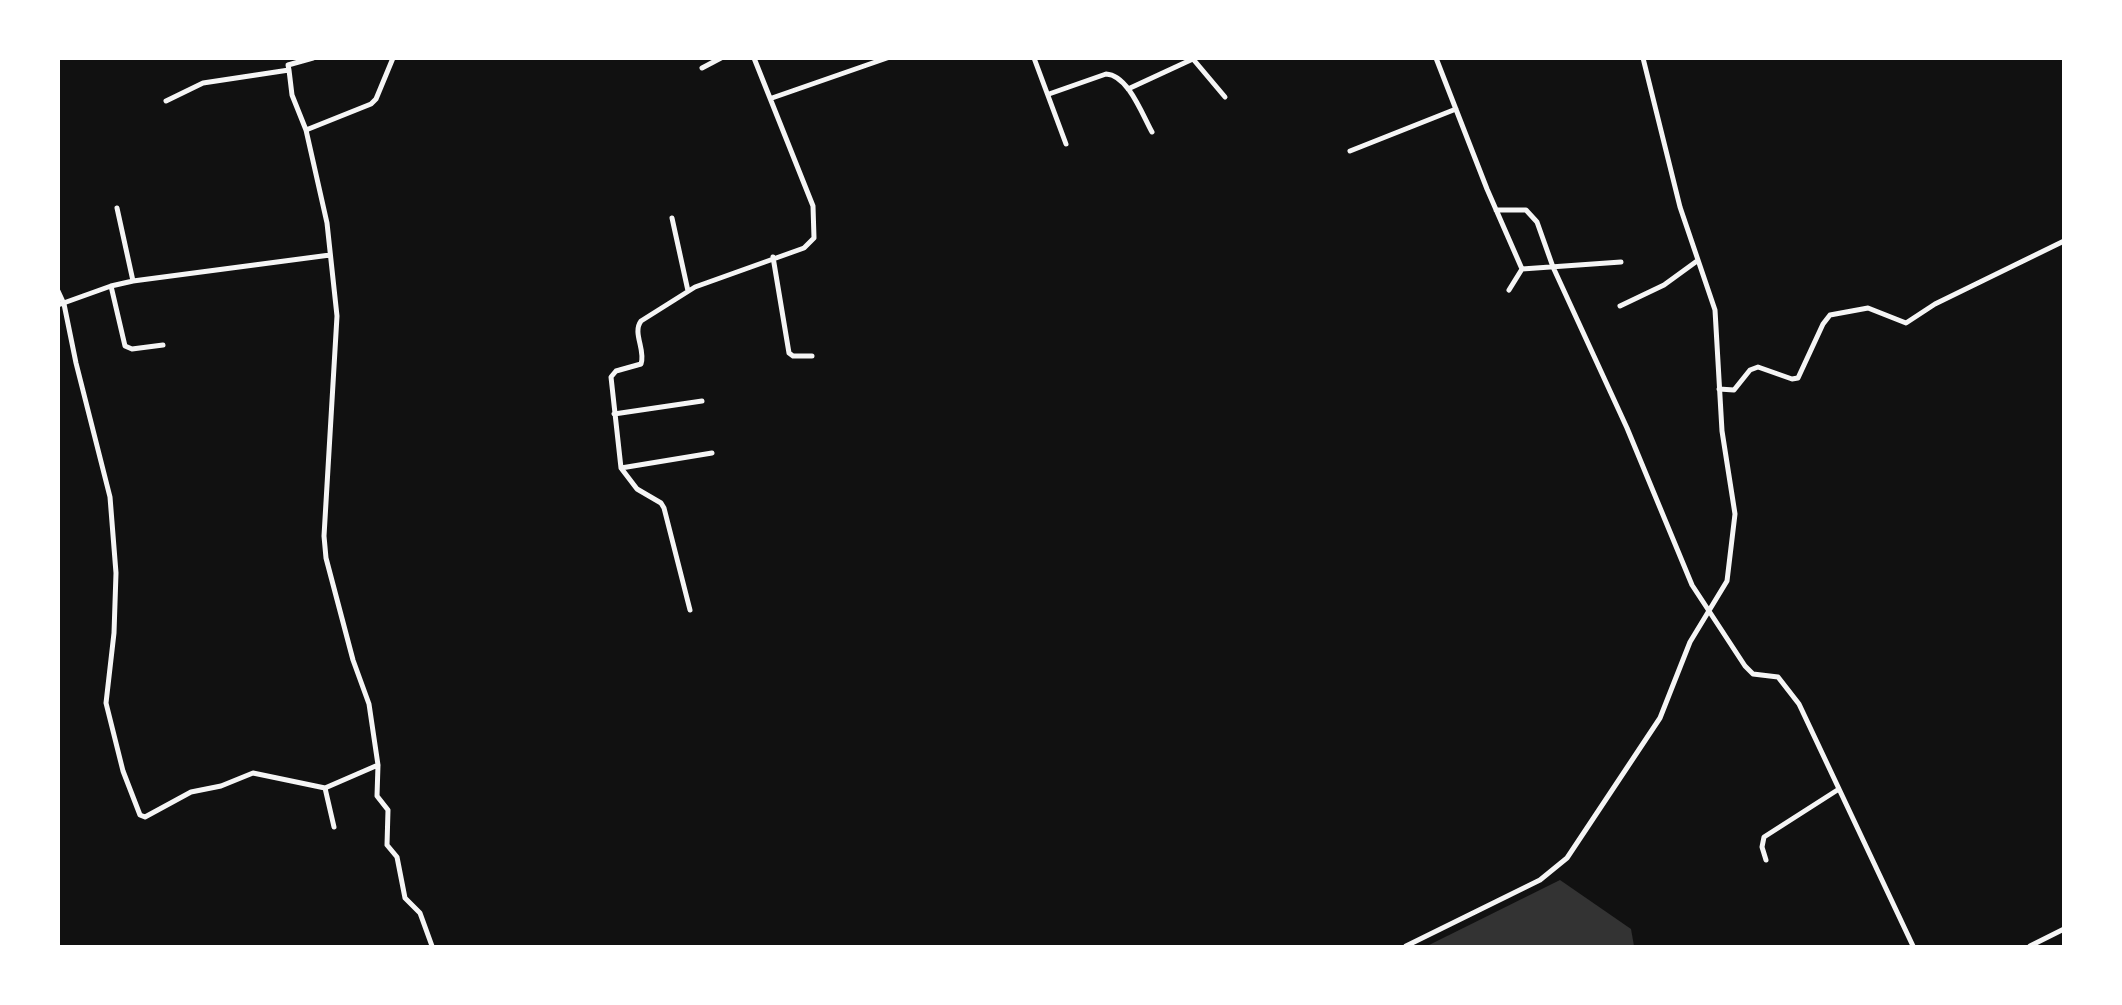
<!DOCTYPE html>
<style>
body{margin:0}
#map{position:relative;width:2122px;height:1005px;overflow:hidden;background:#111;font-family:Helvetica,sans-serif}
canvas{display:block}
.frame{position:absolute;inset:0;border:60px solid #fff;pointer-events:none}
</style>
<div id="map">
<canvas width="2122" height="1005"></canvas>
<div class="frame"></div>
</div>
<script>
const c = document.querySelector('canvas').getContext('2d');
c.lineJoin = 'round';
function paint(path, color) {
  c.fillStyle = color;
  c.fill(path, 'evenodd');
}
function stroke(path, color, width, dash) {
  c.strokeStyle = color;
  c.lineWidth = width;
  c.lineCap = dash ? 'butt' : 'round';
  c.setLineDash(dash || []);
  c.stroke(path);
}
paint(new Path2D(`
 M1560,880L1631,929L1634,946H1427Z`), '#333');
stroke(new Path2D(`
 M1034,58L1066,144
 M1436,58L1487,189L1522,269L1509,290
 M1193,59L1225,97
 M702,68L721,58
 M289,70L292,95L306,130L327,223L337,316L324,536L326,558L353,660L369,704L378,765L377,796L388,810L387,845L397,857L405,898L420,913L432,946
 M1128,89L1195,58
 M1049,94L1106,74C1128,75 1142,114 1152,132
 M772,98L887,58
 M166,101L203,83L289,70L288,65L313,58
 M306,130L371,104L376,99L393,58
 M1350,151L1456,109
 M117,208L133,281
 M1496,210H1526L1537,222L1553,267L1627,428L1692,585L1745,666L1753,674L1778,677L1799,704L1913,946
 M672,218L688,291
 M773,257L789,353L793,356H812
 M1522,269L1621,262
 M111,286L125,346L132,349L163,345
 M58,291L64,304L76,363L110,497L116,573L114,633L106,703L123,771L140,815L145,817L191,792L221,786L253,773L325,788
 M58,305L111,286L133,281L330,255
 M1620,306L1664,285L1697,261
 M1719,389L1734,390L1750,370L1758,367L1792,379L1798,378L1823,324L1830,315L1868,308L1906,323L1935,304L2064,241
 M614,414L702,401
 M621,468L712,453
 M690,610L664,508L661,503L637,489L621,468L611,377L616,371L641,364C646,350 632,333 641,321L695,287L804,248L814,238L813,206L754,58
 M334,827L325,788L378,765
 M1766,860L1762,847L1764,837L1839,789
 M1406,946L1540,880L1567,858L1660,718L1690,642L1727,581L1735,514L1722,431L1715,310L1680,207L1643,58
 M2030,946L2064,929`), '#f5f5f5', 5);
</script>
